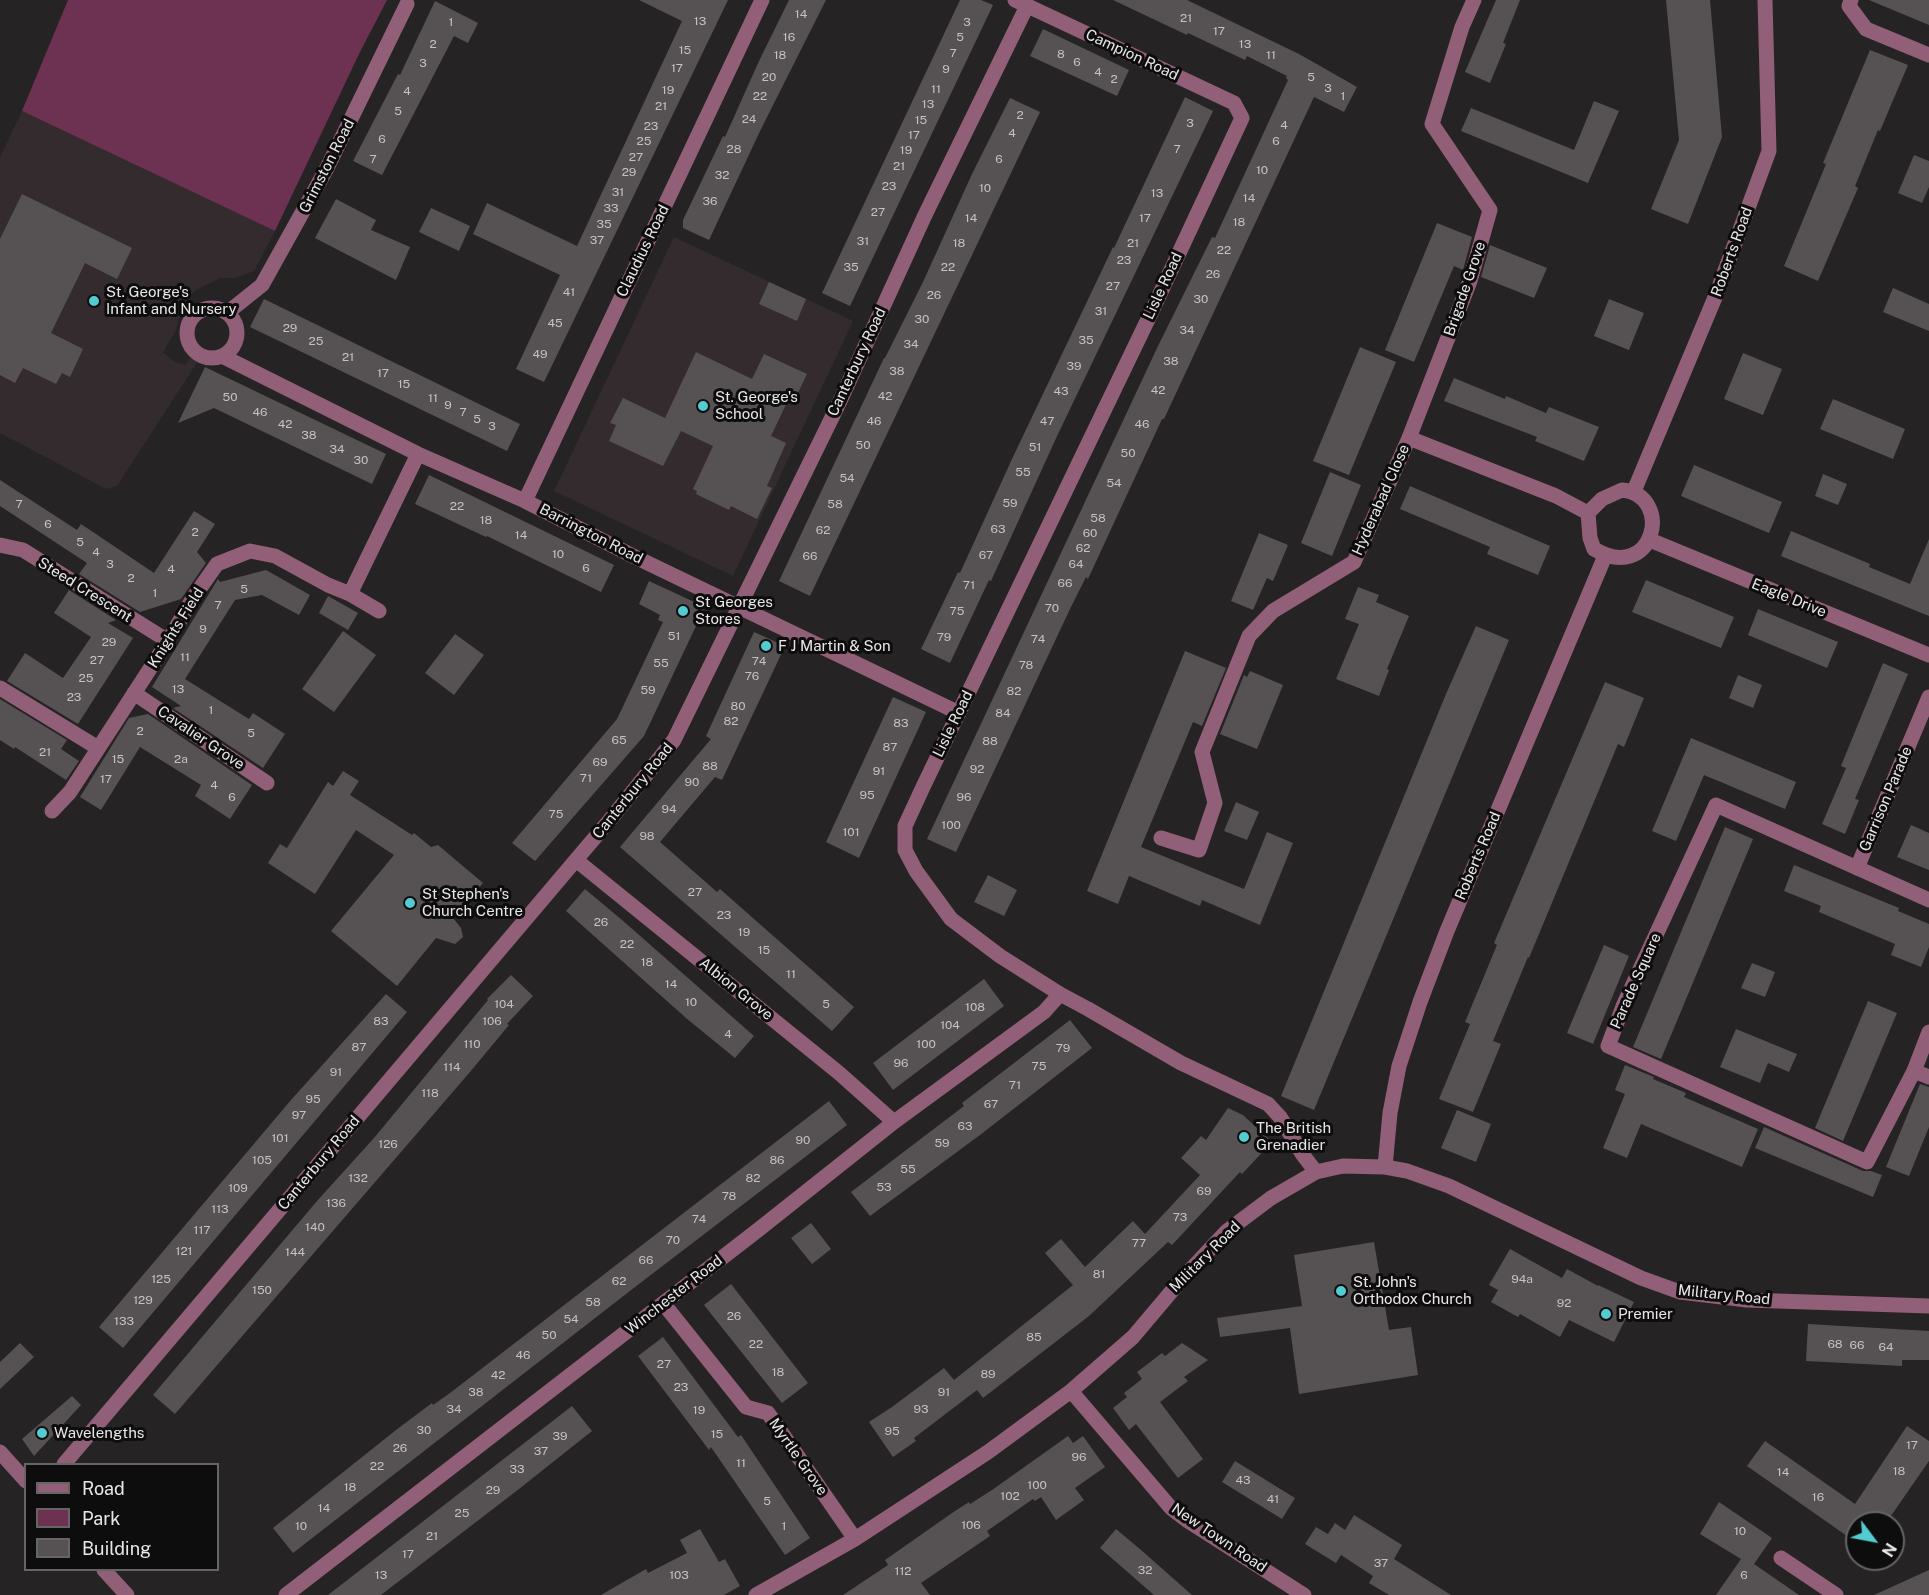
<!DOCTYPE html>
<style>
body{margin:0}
#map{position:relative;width:1929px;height:1595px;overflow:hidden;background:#262324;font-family:"Public Sans",sans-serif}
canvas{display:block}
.legend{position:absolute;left:24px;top:1463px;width:195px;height:108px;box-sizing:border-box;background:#0e0d0d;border:2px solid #666465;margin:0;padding:8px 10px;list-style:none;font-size:18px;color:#eae7e8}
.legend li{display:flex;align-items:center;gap:12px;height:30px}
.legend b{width:30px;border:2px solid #666465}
.north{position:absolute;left:1845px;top:1511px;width:60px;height:60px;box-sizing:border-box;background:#0e0d0d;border:2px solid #666465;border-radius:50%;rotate:122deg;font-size:16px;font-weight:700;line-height:24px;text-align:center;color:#eae7e8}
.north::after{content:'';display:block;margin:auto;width:21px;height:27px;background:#52ccd0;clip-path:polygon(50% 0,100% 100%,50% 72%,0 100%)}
</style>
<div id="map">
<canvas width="1929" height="1595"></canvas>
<ul class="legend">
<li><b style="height:8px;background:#925f79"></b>Road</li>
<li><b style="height:16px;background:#6d3252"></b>Park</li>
<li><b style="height:16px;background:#565254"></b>Building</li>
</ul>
<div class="north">N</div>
</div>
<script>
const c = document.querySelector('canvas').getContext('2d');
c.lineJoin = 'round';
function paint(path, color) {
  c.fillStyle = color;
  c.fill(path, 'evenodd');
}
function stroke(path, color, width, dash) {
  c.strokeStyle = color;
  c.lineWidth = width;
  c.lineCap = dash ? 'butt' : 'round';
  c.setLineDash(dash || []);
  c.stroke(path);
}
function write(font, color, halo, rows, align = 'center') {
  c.font = font + ' "Public Sans",sans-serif';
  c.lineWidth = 6;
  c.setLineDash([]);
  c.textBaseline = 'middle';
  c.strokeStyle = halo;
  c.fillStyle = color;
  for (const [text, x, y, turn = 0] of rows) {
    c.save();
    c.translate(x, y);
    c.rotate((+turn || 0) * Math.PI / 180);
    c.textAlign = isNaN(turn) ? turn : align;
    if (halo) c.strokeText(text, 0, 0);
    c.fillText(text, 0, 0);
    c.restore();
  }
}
paint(new Path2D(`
 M22,111L275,231L254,271L235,278H220L194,291L181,310L176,330L163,352L175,362L185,365L193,354L200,358L117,486L106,489L0,433V157Z
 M674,237L853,321L733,576L554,491Z`), '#342b2f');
paint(new Path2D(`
 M68,0H387L359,54L275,231L22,111Z`), '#6d3252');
paint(new Path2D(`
 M639,0H728L544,382L516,369L560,275L473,234L487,203L577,246L682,21Z
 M789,0H826L761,129L709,240L683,228V220L723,136L725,137L759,61Z
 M960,0H981L993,5L850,306L822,293Z
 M1113,0H1187L1299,54L1357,87L1344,112L1314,97L1164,419H1162L1088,579L1086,577L1070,609L956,852L927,839L1158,346L1212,237L1215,238L1288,80L1286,78L1287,76L1247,56L1245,60L1188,33L1187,35Z
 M1496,0H1520L1503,43L1506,44L1490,83L1465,72Z
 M1666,0H1710L1722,137L1688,224L1651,209L1679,140Z
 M1869,0H1929V25Z
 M435,1L478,23L468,43L454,36L382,175L353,161L398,74L400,75Z
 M1043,29L1129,70L1117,96L1030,56Z
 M1870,50L1908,65L1880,131L1878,130L1855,186L1858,188L1818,281L1784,266L1826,164L1823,163Z
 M1185,97L1213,111L1058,434L991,581L989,580L950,663L921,649L958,572L960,573L1012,459L1113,247L1114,248Z
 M1010,98L1040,112L810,596L779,581L884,358H885L923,282L972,174Z
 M1594,101L1619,111L1588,183L1461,131L1471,108L1574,150Z
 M1914,155L1929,161V187L1922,203L1898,193Z
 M22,194L132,248L117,279L85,263L51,333L83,349L70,377L62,373L56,384L23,368L15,383L0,375V239Z
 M336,199L376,220L371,230L410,247L396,280L315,238Z
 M431,208L470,226L459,251L419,232Z
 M1437,223L1472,237L1463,270L1454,266L1414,362L1385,350Z
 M1490,245L1547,268L1534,298L1481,277Z
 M769,282L806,299L797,321L759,304Z
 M1893,288L1929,304V331L1883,312Z
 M264,299L520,424L507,451L250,327Z
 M1609,299L1644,313L1629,350L1594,336Z
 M1360,347L1396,362L1349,475L1313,461Z
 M696,352L752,379L764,354L807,374L793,403L788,400L771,436L786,443L767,486L772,488L757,519L731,506L729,510L696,494L697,491L693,489L713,446L681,431L663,466L609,441L616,425L610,423L623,398L665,418Z
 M1743,353L1782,369L1763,415L1724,399Z
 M205,367L386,454L372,484L214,408L178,423Z
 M1454,378L1505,399L1506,396L1546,413L1549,407L1599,427L1584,461L1535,441L1537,437L1444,401Z
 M1833,399L1905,429L1893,459L1820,429Z
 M1694,465L1782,502L1769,533L1681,496Z
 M1330,472L1361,485L1332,556L1301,543Z
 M1823,474L1847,484L1838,505L1815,496Z
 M429,475L614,565L601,592L487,536L486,537L415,504Z
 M0,480L77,530L81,524L154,573L194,511L215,524L197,552L206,563L181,599L140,612L79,574L87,563L0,506Z
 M1410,486L1550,546L1538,575L1487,554L1490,547L1400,509Z
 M1791,531L1870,564L1869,567L1910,584L1929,539V616L1781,556Z
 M1259,533L1288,545L1273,581L1267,578L1253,610L1231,601Z
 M266,570L310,595L299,615L262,595L235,600L185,679L249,719L253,713L285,734L263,768L173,708L181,706L152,687L218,579L220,582Z
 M1646,580L1734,617L1721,648L1632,612Z
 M649,581L705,607L644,736L535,861L512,843L617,719L663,622L658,620L660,615L639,604Z
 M1358,587L1379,595L1376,602L1409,616L1387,669L1389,670L1379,696L1336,679L1359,624L1345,619Z
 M69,590L116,620L108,623L133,638L78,724L7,681L25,653L63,678L91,637L54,613Z
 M328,596L358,613L348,630L319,613Z
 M1758,609L1838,642L1827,668L1748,635Z
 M1476,626L1509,640L1314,1110L1281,1096L1446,694Z
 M343,631L376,655L334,712L302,689Z
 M754,632L785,646L722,780L715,777L660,842L717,892L720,889L854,1007L832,1031L620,847L711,739L706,736Z
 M455,634L484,655L454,695L425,673Z
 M1185,651L1226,668L1202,726L1193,722L1141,847L1244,889L1267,832L1293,843L1260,925L1202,900L1200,906L1129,876L1118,904L1087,891Z
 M1883,663L1908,674L1855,799L1859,800L1845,834L1822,824L1846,768L1841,766Z
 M1250,671L1283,685L1257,749L1220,734L1244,675L1247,677Z
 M1738,675L1762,685L1753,708L1729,698Z
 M1605,682L1644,698L1624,747L1618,744L1529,958L1528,957L1493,1041L1501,1044L1473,1112L1439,1099L1470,1024L1465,1022L1497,945L1494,943Z
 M893,697L926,712L859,858L826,842Z
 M0,699L67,740L61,749L79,761L66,780L15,747L14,749L0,740Z
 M148,714L252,785L230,819L195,796L201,785L140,747L101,810L80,797L129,718Z
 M1691,738L1796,782L1785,809L1704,775L1676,841L1652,831Z
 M343,771L359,781L350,795L412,835L414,833L431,847L438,845L483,883L453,918L461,928L463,937L455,944L436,938L397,986L331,931L394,855L356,830L315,894L268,863L280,844L287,848L328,782L333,786Z
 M1236,802L1259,812L1247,840L1224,831Z
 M1911,825L1929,833V870L1897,857Z
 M1725,827L1753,839L1661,1059L1633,1047Z
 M1794,865L1899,908L1898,911L1929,924V947L1921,967L1891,955L1895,944L1819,912L1821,906L1784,891Z
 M988,875L1017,890L1004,916L974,902Z
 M585,889L622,920L754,1036L735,1058L686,1018L566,911Z
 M1604,945L1629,956L1593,1044L1567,1033Z
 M1752,963L1775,972L1765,997L1741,988Z
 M511,975L533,996L507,1024L509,1025L470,1072L175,1414L153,1395L317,1201L374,1138L488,1000L487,999Z
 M984,979L1004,1006L893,1090L873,1063Z
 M386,994L407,1012L123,1348L99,1327L291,1100Z
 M1868,1001L1897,1013L1843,1141L1815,1128Z
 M1070,1020L1092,1048L980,1135L870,1216L851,1192L964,1106L962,1103Z
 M1736,1029L1797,1054L1789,1072L1768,1063L1760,1083L1720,1067Z
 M1625,1065L1654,1077L1653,1079L1686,1093L1684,1097L1758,1129L1742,1167L1641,1124L1627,1158L1603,1148L1625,1094L1615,1090Z
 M1920,1084L1929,1087V1127L1909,1176L1886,1167Z
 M829,1101L847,1125L635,1287L293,1553L273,1528L396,1430L432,1403L433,1405L450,1393Z
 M1228,1108L1243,1115L1272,1142L1242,1174L1240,1172L1172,1245L1168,1242L1089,1316L983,1398L977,1390L914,1438L916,1441L893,1457L869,1422L892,1407L944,1368L954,1380L1073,1285L1045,1253L1061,1239L1085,1267L1133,1221L1145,1234L1200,1175L1181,1158L1201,1136L1206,1140Z
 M1457,1110L1491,1124L1476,1162L1441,1148Z
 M1764,1127L1863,1171H1871L1882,1175L1873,1197L1755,1148Z
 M811,1223L831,1249L812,1264L791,1238Z
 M1374,1242L1389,1330L1411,1327L1418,1375L1299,1394L1290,1328L1220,1337L1217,1318L1302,1306L1294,1255Z
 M1510,1249L1562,1278L1567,1269L1598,1286V1285L1634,1302L1614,1342L1569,1320L1560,1337L1520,1314L1518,1317L1491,1302L1498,1290L1489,1285Z
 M731,1284L808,1383L782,1403L704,1305Z
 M1808,1324L1929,1331V1360H1902V1366L1806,1361Z
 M663,1337L738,1437L741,1435L810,1538L785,1555L711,1447L709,1450L638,1356Z
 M20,1343L34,1357L0,1389V1362Z
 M1182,1343L1208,1360L1184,1377L1188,1381L1160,1402L1203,1459L1178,1478L1136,1424L1129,1430L1113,1408L1127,1397L1124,1393L1142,1379L1137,1372L1162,1353L1165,1356Z
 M72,1396L81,1405L34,1456L22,1439Z
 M572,1406L592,1431L519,1489L381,1595H328Z
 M1907,1426L1929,1441V1461L1886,1523H1857V1543L1747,1466L1765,1441L1855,1504Z
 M1068,1436L1073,1443L1083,1436L1105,1467L1075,1488L1084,1500L1056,1520L1041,1497L1035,1501L1033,1499L987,1531L990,1536L921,1583L930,1595H843L888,1565L885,1560L952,1513L969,1502L970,1504L992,1490Z
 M1235,1461L1295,1498L1282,1519L1222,1482Z
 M1719,1502L1772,1538L1754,1564L1799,1595H1716L1741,1559L1700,1534Z
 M1354,1515L1402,1545L1394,1559L1451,1595H1389L1369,1583L1373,1576L1341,1555L1336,1563L1305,1544L1316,1527L1328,1534L1335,1523L1345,1530Z
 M700,1529L719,1562L725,1559L740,1586L724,1595H601L646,1569L648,1573L687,1553L680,1540Z
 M1116,1529L1141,1550L1192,1595H1154L1100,1548Z
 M1929,1570V1595H1874Z`), '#565254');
stroke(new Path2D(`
 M1015,0L1234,103L1242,118L1151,313L923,787L905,826V850L916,871L951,919L1000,956L1060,994L1088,1009L1181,1063L1268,1104L1280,1117L1303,1155L1316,1172
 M1474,0L1462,27L1432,124L1490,210L1470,281L1409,438L1556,496L1588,513
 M1851,0L1849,6L1866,29L1929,55
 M187 333a25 25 0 1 1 50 0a25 25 0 1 1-50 0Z
 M227,313L262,285L327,168L407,4
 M222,356L418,454L525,501L631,555L959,713
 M1622,490C1675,495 1654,585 1594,549L1590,538L1588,513L1602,499Z
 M1634,491L1716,295L1769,151L1765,0
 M525,501L762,0
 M1650,540L1929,655
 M0,545L23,550L168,641
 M350,594L418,454
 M0,688L98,748
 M134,693L267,783
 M52,811L70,792L168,641L193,598L217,564L250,551L275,556L328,585L350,594L379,611
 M1161,838L1199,850L1215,803L1202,752L1249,636L1273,611L1354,562L1409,438
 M576,860L839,1073L894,1122
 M1857,868L1929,697
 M1929,900L1716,805L1624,1004L1608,1046L1867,1162L1914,1071L1929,1032
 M1914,1071L1929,1077
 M1385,1167L1390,1113L1399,1066L1420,1002L1447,931L1605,556
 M663,1303L746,1407L768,1413L855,1539
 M1071,1391L1171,1508L1188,1521L1304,1595
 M0,1452L26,1481
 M64,1464L614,815L674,740L841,399L925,215L1027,6
 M1781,1558L1836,1595
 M104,1570L127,1595
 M286,1595L758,1230L894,1122L1044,1012L1060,994
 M756,1595L855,1539L988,1452L1071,1391L1133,1337L1182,1279L1227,1231L1271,1198L1316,1172L1343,1166L1385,1167L1407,1171L1449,1186L1641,1278L1680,1292L1747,1300L1929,1306`), '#925f79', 15);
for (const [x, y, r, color] of [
 [94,301,6,"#52ccd0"],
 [703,406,6,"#52ccd0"],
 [683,611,6,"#52ccd0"],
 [766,646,6,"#52ccd0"],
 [410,903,6,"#52ccd0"],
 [1244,1137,6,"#52ccd0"],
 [1341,1291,6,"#52ccd0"],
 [1606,1314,6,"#52ccd0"],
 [42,1433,6,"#52ccd0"]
]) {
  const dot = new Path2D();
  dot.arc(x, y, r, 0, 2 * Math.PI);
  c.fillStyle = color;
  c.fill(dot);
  stroke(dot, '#0e0d0d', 2);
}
write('12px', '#c5c2c3', null, [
 ["14",801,14],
 ["21",1186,18],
 ["13",700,21],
 ["1",451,22],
 ["3",967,22],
 ["17",1219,31],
 ["16",789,37],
 ["5",960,37],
 ["2",433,44],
 ["13",1245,44],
 ["15",685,50],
 ["7",953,53],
 ["8",1061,54],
 ["18",780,55],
 ["11",1271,55],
 ["6",1077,62],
 ["3",423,63],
 ["17",677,68],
 ["9",946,69],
 ["4",1098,72],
 ["20",769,77],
 ["5",1311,77],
 ["2",1114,79],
 ["3",1328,88],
 ["11",936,89],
 ["19",668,90],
 ["4",407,91],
 ["22",760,96],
 ["1",1343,96],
 ["13",928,104],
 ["21",661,106],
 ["5",398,111],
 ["2",1020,115],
 ["24",749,119],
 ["15",921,120],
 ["3",1190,123],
 ["4",1284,125],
 ["23",651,126],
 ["4",1012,133],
 ["17",914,135],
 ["6",382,139],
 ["25",644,141],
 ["6",1276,141],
 ["28",734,149],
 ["7",1177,149],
 ["19",906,150],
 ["27",636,157],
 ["7",373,159],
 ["6",999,159],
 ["21",899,166],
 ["10",1262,170],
 ["29",629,172],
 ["32",722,175],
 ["23",889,186],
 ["10",985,188],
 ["31",618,192],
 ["13",1157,193],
 ["14",1249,198],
 ["36",710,201],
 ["33",611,208],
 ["27",878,212],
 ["14",971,218],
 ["17",1145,218],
 ["18",1239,222],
 ["35",604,224],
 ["37",597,240],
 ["31",863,241],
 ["18",959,243],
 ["21",1133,243],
 ["22",1224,250],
 ["23",1124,260],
 ["35",851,267],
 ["22",948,267],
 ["26",1213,274],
 ["27",1113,286],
 ["41",569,292],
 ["26",934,295],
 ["30",1201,299],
 ["31",1101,311],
 ["30",922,319],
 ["45",555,323],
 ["29",290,328],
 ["34",1187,330],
 ["35",1086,340],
 ["25",316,341],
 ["34",911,344],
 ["49",540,354],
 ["21",348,357],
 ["38",1171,361],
 ["39",1074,366],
 ["38",897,371],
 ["17",383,373],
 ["15",404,384],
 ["42",1158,390],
 ["43",1061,391],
 ["42",885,396],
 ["50",230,397],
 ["11",433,398],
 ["9",448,405],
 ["46",260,412],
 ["7",463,412],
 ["5",477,419],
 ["46",874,421],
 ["47",1047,421],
 ["42",285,424],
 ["46",1142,424],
 ["3",492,426],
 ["38",309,435],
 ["50",863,445],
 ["51",1035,447],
 ["34",337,449],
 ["50",1128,453],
 ["30",361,460],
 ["55",1023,472],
 ["54",847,478],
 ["54",1114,483],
 ["59",1010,503],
 ["7",19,504],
 ["58",835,504],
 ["22",457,506],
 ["58",1098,518],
 ["18",486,520],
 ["6",48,524],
 ["63",998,529],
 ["62",823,530],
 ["2",195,532],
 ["60",1090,533],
 ["14",521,535],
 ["5",80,542],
 ["62",1083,548],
 ["4",96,552],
 ["10",558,554],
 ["67",986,555],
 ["66",810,556],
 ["3",110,564],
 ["64",1076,564],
 ["6",586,568],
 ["4",171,569],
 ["2",131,578],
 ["66",1065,583],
 ["71",969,585],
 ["5",244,589],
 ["1",155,593],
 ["7",218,605],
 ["70",1052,608],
 ["75",957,611],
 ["9",203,629],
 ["51",674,636],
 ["79",944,637],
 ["74",1038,639],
 ["29",109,642],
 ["11",185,657],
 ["27",97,660],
 ["74",759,661],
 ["55",661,663],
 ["78",1026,665],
 ["76",752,676],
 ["25",86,678],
 ["13",178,689],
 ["59",648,690],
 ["82",1014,691],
 ["23",74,697],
 ["80",738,706],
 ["1",211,710],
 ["84",1003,713],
 ["82",731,721],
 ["83",901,723],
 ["2",140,731],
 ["5",251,733],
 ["65",619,740],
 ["88",990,741],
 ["87",890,747],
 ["21",45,752],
 ["15",118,759],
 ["2a",181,759],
 ["69",600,762],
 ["88",710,766],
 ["92",977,769],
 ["91",879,771],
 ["71",586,778],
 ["17",106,779],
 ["90",692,782],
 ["4",214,785],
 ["95",867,795],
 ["6",232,797],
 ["96",964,797],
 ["94",669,809],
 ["75",556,814],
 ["100",951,825],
 ["101",851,832],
 ["98",647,836],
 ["27",695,892],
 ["23",724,915],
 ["26",601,922],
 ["19",744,932],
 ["22",627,944],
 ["15",764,950],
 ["18",647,962],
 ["11",791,974],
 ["14",671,984],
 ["10",691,1002],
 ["104",504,1004],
 ["5",826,1004],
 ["108",975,1007],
 ["83",381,1021],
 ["106",492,1021],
 ["104",950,1025],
 ["4",728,1034],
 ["110",472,1044],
 ["100",926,1044],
 ["87",359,1047],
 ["79",1063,1048],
 ["96",901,1063],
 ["75",1039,1066],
 ["114",452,1067],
 ["91",336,1072],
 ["71",1015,1085],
 ["118",430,1093],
 ["95",313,1099],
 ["67",991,1104],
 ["97",299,1115],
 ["63",965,1126],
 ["101",280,1138],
 ["90",803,1140],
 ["59",942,1143],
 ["126",388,1144],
 ["105",262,1160],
 ["86",777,1160],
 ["55",908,1169],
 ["132",358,1178],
 ["82",753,1178],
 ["53",884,1187],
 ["109",238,1188],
 ["69",1204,1191],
 ["78",729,1196],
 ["136",336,1203],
 ["113",220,1209],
 ["73",1180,1217],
 ["74",699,1219],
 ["140",315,1227],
 ["117",202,1230],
 ["70",673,1240],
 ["77",1139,1243],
 ["121",184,1251],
 ["144",295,1252],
 ["66",646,1260],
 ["81",1099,1274],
 ["125",161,1279],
 ["94a",1522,1279],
 ["62",619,1281],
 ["150",262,1290],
 ["129",143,1300],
 ["58",593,1302],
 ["92",1564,1303],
 ["26",734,1316],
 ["54",571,1319],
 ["133",124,1321],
 ["50",549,1335],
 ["85",1034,1337],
 ["22",756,1344],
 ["68",1835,1344],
 ["66",1857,1345],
 ["64",1886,1347],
 ["46",523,1355],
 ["27",664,1364],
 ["18",778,1372],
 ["89",988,1374],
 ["42",498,1375],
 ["23",681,1387],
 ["38",476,1392],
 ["91",944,1392],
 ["34",454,1409],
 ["93",921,1409],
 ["19",699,1410],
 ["30",424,1430],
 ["95",892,1431],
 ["15",717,1434],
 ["39",560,1436],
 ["17",1912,1445],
 ["26",400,1448],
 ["37",541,1451],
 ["96",1079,1457],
 ["11",741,1463],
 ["22",377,1466],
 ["33",517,1469],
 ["18",1899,1471],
 ["14",1783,1472],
 ["43",1243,1480],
 ["100",1037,1485],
 ["18",350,1487],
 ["29",493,1490],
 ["102",1010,1496],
 ["16",1818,1497],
 ["41",1273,1499],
 ["5",767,1501],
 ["14",324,1508],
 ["25",462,1513],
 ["106",971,1525],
 ["10",301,1526],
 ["1",784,1526],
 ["10",1740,1531],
 ["21",432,1536],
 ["17",408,1554],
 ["37",1381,1563],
 ["32",1145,1570],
 ["112",903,1571],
 ["13",381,1575],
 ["103",679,1575],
 ["6",1744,1575]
]);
write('15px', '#eae7e8', '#0e0d0d', [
 ["Campion Road",1132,55,25],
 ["Grimston Road",327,166,-63],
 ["Claudius Road",643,251,-64],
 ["Roberts Road",1732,252,-70],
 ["Lisle Road",1163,286,-65],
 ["Brigade Grove",1465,289,-71],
 ["Canterbury Road",857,362,-65],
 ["Hyderabad Close",1381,500,-66],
 ["Barrington Road",591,534,27],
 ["Steed Crescent",85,590,32],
 ["Eagle Drive",1789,598,22],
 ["Knights Field",176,628,-58],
 ["Lisle Road",953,724,-64],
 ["Cavalier Grove",201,738,34],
 ["Canterbury Road",633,791,-51],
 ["Garrison Parade",1886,799,-67],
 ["Roberts Road",1478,856,-67],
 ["Parade Square",1636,981,-66],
 ["Albion Grove",736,989,39],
 ["Canterbury Road",319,1163,-50],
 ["Military Road",1205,1257,-45],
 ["Winchester Road",674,1295,-38],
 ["Military Road",1724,1295,6],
 ["Myrtle Grove",798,1457,55],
 ["New Town Road",1219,1538,34]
]);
write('15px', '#eae7e8', '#0e0d0d', [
 ["St. George's",106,292],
 ["Infant and Nursery",106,309],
 ["St. George's",715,397],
 ["School",715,414],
 ["St Georges",695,602],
 ["Stores",695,619],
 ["F J Martin & Son",778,646],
 ["St Stephen's",422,894],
 ["Church Centre",422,911],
 ["The British",1256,1128],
 ["Grenadier",1256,1145],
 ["St. John's",1353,1282],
 ["Orthodox Church",1353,1299],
 ["Premier",1618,1314],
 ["Wavelengths",54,1433]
], 'left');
</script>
